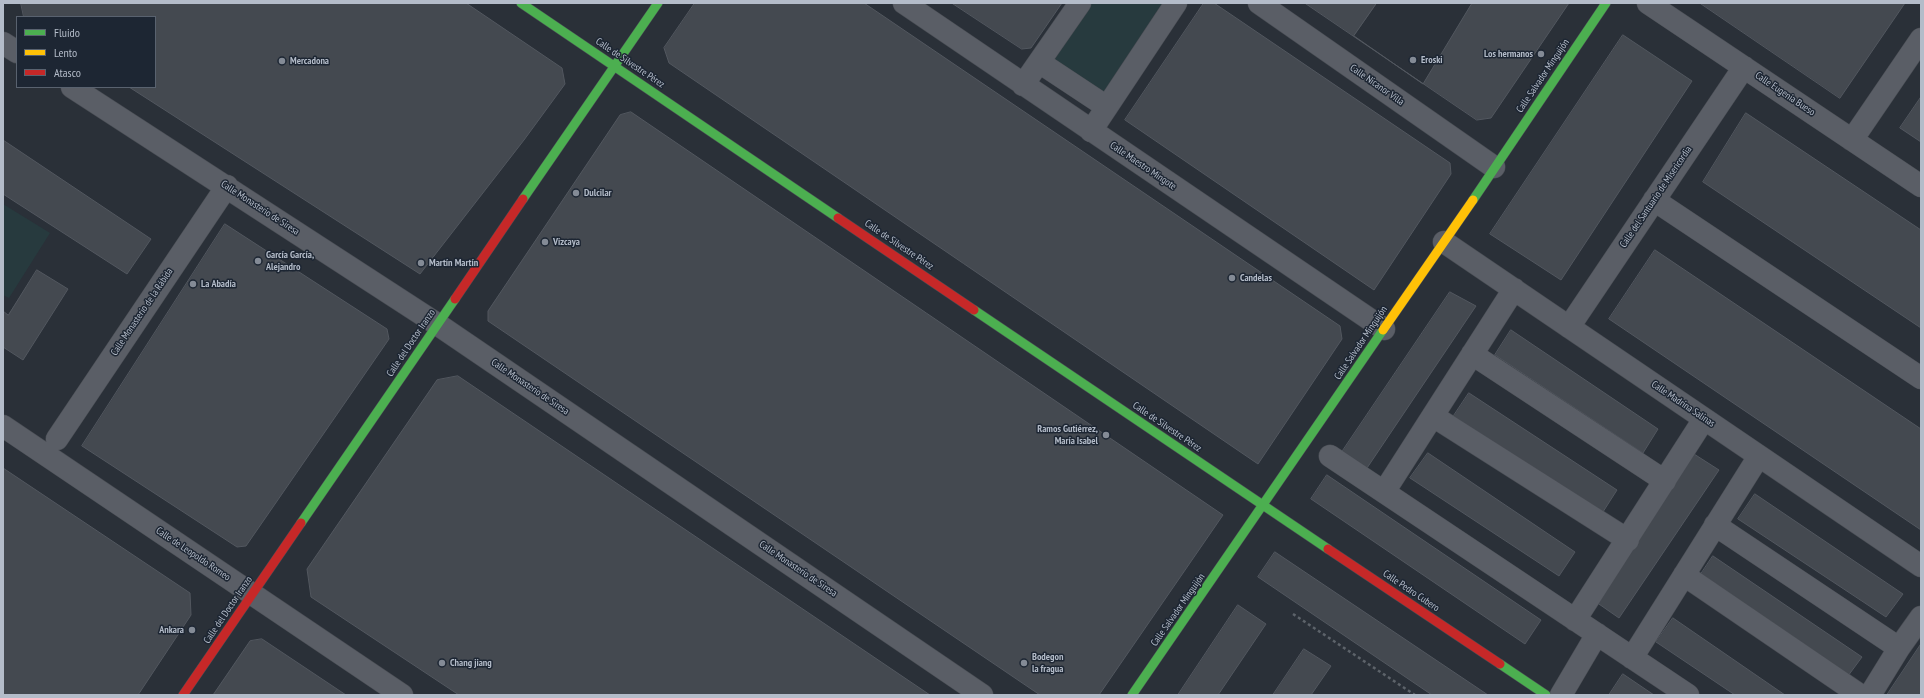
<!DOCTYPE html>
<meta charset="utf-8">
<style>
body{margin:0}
#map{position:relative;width:1924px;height:698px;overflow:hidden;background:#2a3038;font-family:"PT Sans Narrow",sans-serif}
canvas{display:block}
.frame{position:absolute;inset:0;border:4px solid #b4bcc9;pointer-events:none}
.legend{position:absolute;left:16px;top:16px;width:140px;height:72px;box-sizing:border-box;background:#1d2633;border:1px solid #59626f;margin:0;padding:5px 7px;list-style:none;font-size:12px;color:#b4bcc9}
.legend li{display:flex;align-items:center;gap:8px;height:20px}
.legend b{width:20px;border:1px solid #59626f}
</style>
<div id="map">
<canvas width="1924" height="698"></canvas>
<div class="frame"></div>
<ul class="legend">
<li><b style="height:5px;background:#4caf50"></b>Fluido</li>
<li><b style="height:5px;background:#ffc107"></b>Lento</li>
<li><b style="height:5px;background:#c62828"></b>Atasco</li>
</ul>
</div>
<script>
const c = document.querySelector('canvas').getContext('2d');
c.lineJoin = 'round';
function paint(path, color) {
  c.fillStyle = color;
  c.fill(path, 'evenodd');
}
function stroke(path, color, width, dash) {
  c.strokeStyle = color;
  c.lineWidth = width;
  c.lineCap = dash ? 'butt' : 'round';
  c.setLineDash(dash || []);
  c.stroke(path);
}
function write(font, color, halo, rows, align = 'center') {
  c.font = font + ' "PT Sans Narrow",sans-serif';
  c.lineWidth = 3;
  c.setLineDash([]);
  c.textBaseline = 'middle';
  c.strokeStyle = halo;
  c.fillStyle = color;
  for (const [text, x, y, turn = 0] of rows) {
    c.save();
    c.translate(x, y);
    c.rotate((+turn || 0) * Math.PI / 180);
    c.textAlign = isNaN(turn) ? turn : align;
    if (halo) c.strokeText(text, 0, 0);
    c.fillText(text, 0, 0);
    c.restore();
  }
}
paint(new Path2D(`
 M1091,3H1164L1101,98L1050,63Z
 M3,204L50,233L9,298L3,295Z`), '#273a3e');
const building = new Path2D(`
 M21,3H466L562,68L565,84L524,140L420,274L129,87H155V17H24Z
 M695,3H864L1340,326L1342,339L1258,464L669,63L664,48Z
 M952,3H1062L1031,48L1022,49Z
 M1204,3H1214L1450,163L1451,174L1374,290L1125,120Z
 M1305,3H1569L1491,118L1477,120Z
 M1377,3H1472L1423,84L1354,36Z
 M1700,3H1905L1840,98Z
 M1623,35L1692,81L1561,280L1490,234Z
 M1921,97V142L1900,128Z
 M631,112L1223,515L1099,695H1040L488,321V311L620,115Z
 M1746,113L1921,230V328L1703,182Z
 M3,140L151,239L127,274L3,194Z
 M225,224L387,329L389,339L246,546L237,547L82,446Z
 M1655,250L1921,429V530L1609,319Z
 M37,270L68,289L23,360L3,347V311L8,315Z
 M1450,292L1476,306L1367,468L1342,452Z
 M1511,330L1658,429L1643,453L1495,355Z
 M458,376L930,695H459L311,597L307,569L437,380Z
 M1469,393L1617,490L1601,515L1453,417Z
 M1428,453L1575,552L1559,576L1410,478Z
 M1694,454L1719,470L1619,618L1596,602Z
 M3,468L190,593L191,615L138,695H3Z
 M1327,475L1541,620L1525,644L1311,499Z
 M1755,494L1903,594L1886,617L1738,519Z
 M1275,552L1488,695H1432L1258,577Z
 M1713,556L1862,657L1845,680L1697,580Z
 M1238,605L1266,624L1218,695H1178Z
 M1673,618L1785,695H1735L1656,642Z
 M262,639L346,695H213L250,641Z
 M1921,644V695H1887Z
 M1304,649L1331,666L1311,695H1273Z
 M1623,674L1654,695H1609Z`);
paint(building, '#444950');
stroke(building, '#52575f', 1);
const street = new Path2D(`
 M904,3L1384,329
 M1259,3L1494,167
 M1648,3L1921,186
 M3,43L17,52
 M1039,62L1107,107
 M1023,85L1080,3
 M72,87L437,324L982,695
 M1091,131L1176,3
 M1852,140L1921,39
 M1654,200L1921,378
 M1444,242L1921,566
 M1569,327L1744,67
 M1472,354L1665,481
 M1433,416L1628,540
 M3,426L402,695
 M57,439L227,186
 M1330,456L1688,695
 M1384,492L1514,289
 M1715,525L1899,648
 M1684,575L1860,695
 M1575,620L1704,419
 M1632,658L1759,456
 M1561,695L1597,634
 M1870,695L1899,648L1921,617`);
const fast = new Path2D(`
 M521,3L838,218
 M523,199L658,3
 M1473,200L1606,3
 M974,310L1328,549
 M301,523L455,299
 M1500,664L1546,695
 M1132,695L1383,330`);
const slow = new Path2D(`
 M1383,330L1473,200`);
const jam = new Path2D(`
 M838,218L974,310
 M455,299L523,199
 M1328,549L1500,664
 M183,695L301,523`);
stroke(street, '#484c53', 23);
stroke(fast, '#484c53', 10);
stroke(slow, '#484c53', 10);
stroke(jam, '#484c53', 10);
stroke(new Path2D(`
 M1293,614L1415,695`), '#5d636a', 2.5, [3, 3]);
stroke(street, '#5a5e66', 22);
stroke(fast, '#4caf50', 9);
stroke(slow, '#ffc107', 9);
stroke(jam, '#c62828', 9);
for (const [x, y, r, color] of [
 [1541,54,4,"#848b96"],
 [1413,60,4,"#848b96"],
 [282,61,4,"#848b96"],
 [576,193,4,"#848b96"],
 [545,242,4,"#848b96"],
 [258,261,4,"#848b96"],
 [421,263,4,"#848b96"],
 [1232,278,4,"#848b96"],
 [193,284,4,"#848b96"],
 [1106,435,4,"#848b96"],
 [192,630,4,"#848b96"],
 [442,663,4,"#848b96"],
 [1024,663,4,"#848b96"]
]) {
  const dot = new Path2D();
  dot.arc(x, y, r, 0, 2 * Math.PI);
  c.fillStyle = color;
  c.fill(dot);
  stroke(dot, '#1d2633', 1.5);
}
write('bold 10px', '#b4bcc9', '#1d2633', [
 ["Los hermanos",1533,54,"right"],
 ["Eroski",1421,60],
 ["Mercadona",290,61],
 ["Dulcilar",584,193],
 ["Vizcaya",553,242],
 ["García García,",266,255],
 ["Alejandro",266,267],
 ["Martín Martín",429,263],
 ["Candelas",1240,278],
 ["La Abadía",201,284],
 ["Ramos Gutiérrez,",1098,429,"right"],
 ["María Isabel",1098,441,"right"],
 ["Ankara",184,630,"right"],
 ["Bodegon",1032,657],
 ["la fragua",1032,669],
 ["Chang jiang",450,663]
], 'left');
write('10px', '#b4bcc9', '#1d2633', [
 ["Calle de Silvestre Pérez",630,63,34],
 ["Calle Salvador Minguijón",1543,76,-56],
 ["Calle Nicanor Villa",1377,85,35],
 ["Calle Eugenia Bueso",1785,94,34],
 ["Calle Maestro Mingote",1143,166,34],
 ["Calle del Santuario de Misericordia",1656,197,-56],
 ["Calle Monasterio de Siresa",260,208,33],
 ["Calle de Silvestre Pérez",899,245,34],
 ["Calle Monasterio de la Rábida",142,312,-56],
 ["Calle del Doctor Iranzo",411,343,-56],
 ["Calle Salvador Minguijón",1361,343,-56],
 ["Calle Monasterio de Siresa",530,387,34],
 ["Calle Madrina Salinas",1683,404,34],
 ["Calle de Silvestre Pérez",1167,427,34],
 ["Calle de Leopoldo Romeo",193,554,34],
 ["Calle Monasterio de Siresa",798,569,34],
 ["Calle Pedro Cubero",1411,591,34],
 ["Calle del Doctor Iranzo",228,610,-56],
 ["Calle Salvador Minguijón",1178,610,-55]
]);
</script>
